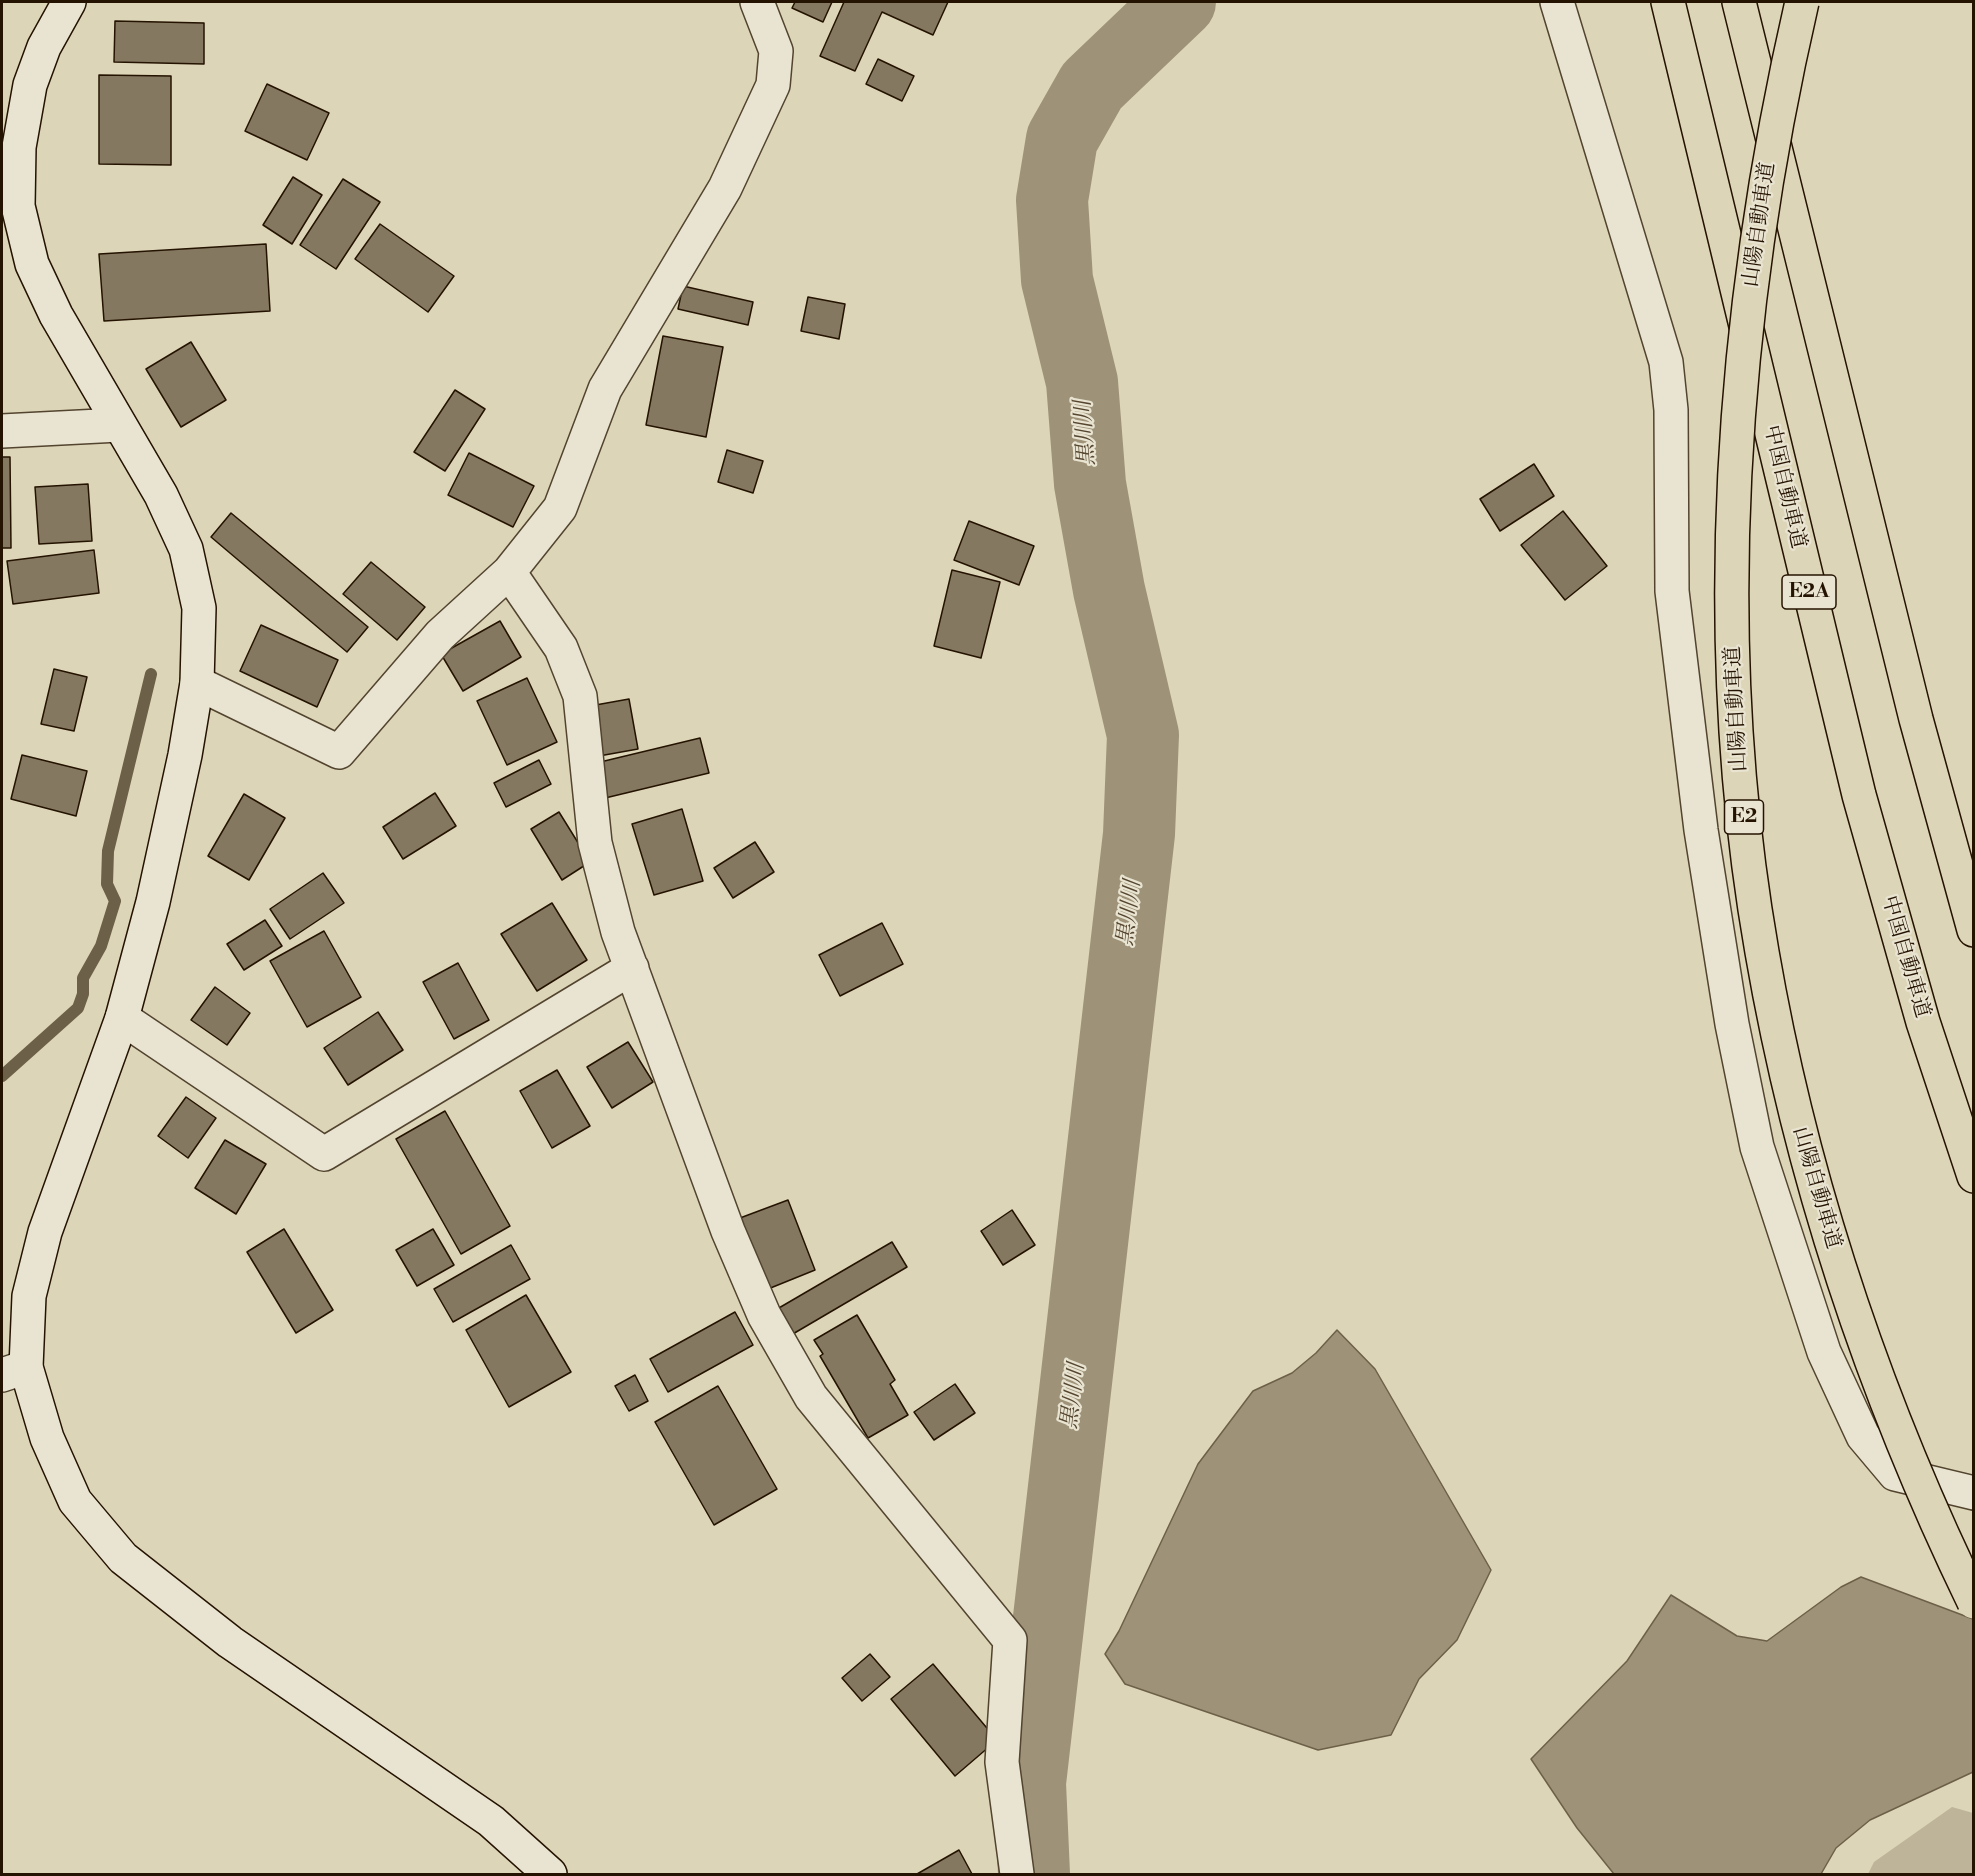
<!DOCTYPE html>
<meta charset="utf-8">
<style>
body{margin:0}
#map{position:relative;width:1975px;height:1876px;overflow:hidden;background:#ddd5b8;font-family:"Libre Bodoni",serif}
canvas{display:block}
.frame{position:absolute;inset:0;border:3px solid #241300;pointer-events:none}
</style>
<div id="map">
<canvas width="1975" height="1876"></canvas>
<div class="frame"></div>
</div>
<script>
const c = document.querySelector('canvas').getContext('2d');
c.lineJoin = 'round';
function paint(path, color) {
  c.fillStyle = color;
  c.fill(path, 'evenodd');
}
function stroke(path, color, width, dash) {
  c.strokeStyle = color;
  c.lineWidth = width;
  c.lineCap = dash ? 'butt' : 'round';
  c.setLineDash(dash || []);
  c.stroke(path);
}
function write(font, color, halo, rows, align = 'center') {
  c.font = font + ' "Libre Bodoni","Noto Serif JP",serif';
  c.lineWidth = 4.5;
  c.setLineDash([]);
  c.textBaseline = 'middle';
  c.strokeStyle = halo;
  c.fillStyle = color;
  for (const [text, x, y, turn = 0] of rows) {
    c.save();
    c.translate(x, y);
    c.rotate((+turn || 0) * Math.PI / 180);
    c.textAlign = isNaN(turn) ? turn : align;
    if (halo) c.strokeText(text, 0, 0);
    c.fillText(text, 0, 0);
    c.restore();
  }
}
paint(new Path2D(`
 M1952,1807L1973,1813V1874H1868L1874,1862Z`), '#beb499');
const water = new Path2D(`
 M1337,1330L1375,1369L1491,1570L1457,1640L1419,1679L1391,1735L1318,1750L1125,1684L1105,1654L1119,1631L1198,1464L1253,1391L1292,1373L1316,1353Z
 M1861,1577L1973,1619V1772L1870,1820L1836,1848L1821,1874H1614L1577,1828L1531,1759L1627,1661L1671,1595L1737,1636L1767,1641L1841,1587Z`);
paint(water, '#9e9379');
stroke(water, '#6d6049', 1.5);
stroke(new Path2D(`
 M2,1076L78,1008L83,994V978L101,946L115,901L107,884L108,851L151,674`), '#6d6049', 12);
stroke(new Path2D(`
 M1034,1874L1030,1783L1139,834L1143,735L1109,590L1090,484L1082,382L1057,280L1052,200L1062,139L1092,86L1180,2`), '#9e9379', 72);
const building = new Path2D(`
 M795,2H832L823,22L792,8Z
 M844,2H948L933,35L882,12L855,71L820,56Z
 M115,21L204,23V64L114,62Z
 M878,59L914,76L902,101L866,84Z
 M99,75L171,76V165L99,164Z
 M267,84L329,113L307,160L245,131Z
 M293,177L322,195L292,244L263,225Z
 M343,179L380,202L336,269L300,245Z
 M380,224L454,276L428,312L355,259Z
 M266,244L270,311L104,321L99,254Z
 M683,286L753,302L748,325L678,309Z
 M808,297L845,304L839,339L801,331Z
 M663,336L723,347L706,437L646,425Z
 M191,342L226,400L181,427L146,369Z
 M455,390L485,409L445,471L414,452Z
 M727,450L763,461L753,493L718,482Z
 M469,453L534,486L513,527L448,495Z
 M2,457H10L11,548H2Z
 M1534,464L1554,496L1500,531L1480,499Z
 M88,484L92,541L39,544L35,487Z
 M1563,511L1607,566L1565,600L1521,545Z
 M231,513L368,627L347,652L211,537Z
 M969,521L1034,546L1019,585L954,560Z
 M94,550L99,593L13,604L7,561Z
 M371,562L425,607L397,640L343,594Z
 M952,570L1000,582L981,658L934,646Z
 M500,621L521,657L463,691L441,654Z
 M261,625L338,660L317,707L240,671Z
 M54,669L87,677L74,731L41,724Z
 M527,678L557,742L507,765L477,701Z
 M629,699L638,749L599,756L590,706Z
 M700,738L709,773L601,799L592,764Z
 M22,755L87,771L76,816L11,799Z
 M539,760L551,784L506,807L494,783Z
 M435,793L456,826L403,859L383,827Z
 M244,794L285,818L249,880L208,856Z
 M682,809L703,881L654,895L632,824Z
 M559,812L590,862L562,880L531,829Z
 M755,842L774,872L733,898L714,868Z
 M323,873L344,903L290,939L270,909Z
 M552,903L587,960L537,991L501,934Z
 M265,920L282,946L244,970L227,944Z
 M882,923L903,964L840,996L819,955Z
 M324,931L361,997L307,1027L270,961Z
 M458,963L489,1020L454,1039L423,982Z
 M215,987L250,1013L227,1045L191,1020Z
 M378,1012L403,1050L348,1085L324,1048Z
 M628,1042L653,1082L612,1108L587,1067Z
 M557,1070L590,1126L552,1148L520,1091Z
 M186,1097L216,1118L188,1158L158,1136Z
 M445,1111L510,1226L461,1254L396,1139Z
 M225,1140L266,1164L236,1214L195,1188Z
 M788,1200L815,1270L768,1289L740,1218Z
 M1012,1210L1035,1245L1003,1265L981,1231Z
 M284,1229L333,1310L296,1333L247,1252Z
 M433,1229L454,1265L417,1286L396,1250Z
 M892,1242L907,1267L786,1338L772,1312Z
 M511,1245L530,1279L453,1322L434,1289Z
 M526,1295L571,1372L509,1407L466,1330Z
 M735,1312L753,1345L668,1392L650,1359Z
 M857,1315L895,1380L890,1384L908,1415L868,1438L820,1356L823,1354L814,1340Z
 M635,1375L648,1401L629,1411L615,1386Z
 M955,1384L975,1413L934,1440L914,1412Z
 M718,1386L777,1489L714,1525L655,1422Z
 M870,1654L890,1677L862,1701L842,1678Z
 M933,1664L997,1740L955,1776L891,1699Z
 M959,1850L972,1874H917Z`);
paint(building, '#847860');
stroke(building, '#241300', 1.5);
const street = new Path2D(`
 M1557,2L1666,362L1671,410L1672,591L1701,830L1732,1024L1757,1147L1824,1352L1863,1436L1895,1474L1974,1493
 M2,431L119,425
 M509,572L561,648L580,696L595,843L618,932L728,1231L764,1315L811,1397L1010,1640L1002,1762L1017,1874
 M197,683L339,752L440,635L509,572L560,508L605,389L725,188L773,85L776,51L757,2
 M122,1018L324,1154L632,968
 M2,1375L26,1367`);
const secondary = new Path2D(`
 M69,2L44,47L30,85L19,147L18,206L32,264L56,315L161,495L186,549L199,608L197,683L185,755L153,902L122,1018L45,1232L29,1296L26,1367L47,1438L75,1501L123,1558L230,1642L491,1821L550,1874`);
const highway = new Path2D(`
 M1668,2L1859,795L1923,1022L1974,1176
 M1739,2L1916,719L1974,930`);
stroke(street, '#52442e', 36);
stroke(secondary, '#241300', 36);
stroke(highway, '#241300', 36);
stroke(street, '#e9e4d1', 33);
stroke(secondary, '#e9e4d1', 33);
stroke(highway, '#ddd5b8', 33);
const highwayBridge = new Path2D(`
 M1802,2C1731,310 1707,639 1762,952C1801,1178 1874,1396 1974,1602`);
stroke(highwayBridge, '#241300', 36, []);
stroke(highwayBridge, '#ddd5b8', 33);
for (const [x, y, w] of [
 [1809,592,54],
 [1744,817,39]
]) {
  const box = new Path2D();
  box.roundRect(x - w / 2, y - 17, w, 34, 4.5);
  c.fillStyle = '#e9e4d1';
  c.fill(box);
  stroke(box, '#241300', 1.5);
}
write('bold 20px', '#241300', null, [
 ["E2A",1809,592],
 ["E2",1744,817]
]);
write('21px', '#241300', '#e9e4d1', [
 ["山陽自動車道",1760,225,-82],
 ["中国自動車道",1784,487,77],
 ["山陽自動車道",1737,709,-93],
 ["中国自動車道",1905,957,74],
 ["山陽自動車道",1816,1188,74]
]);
write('italic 22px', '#554630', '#e9e4d1', [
 ["黒川川",1086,433,-94],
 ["黒川川",1130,913,-83],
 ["黒川川",1074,1396,-83]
]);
</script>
